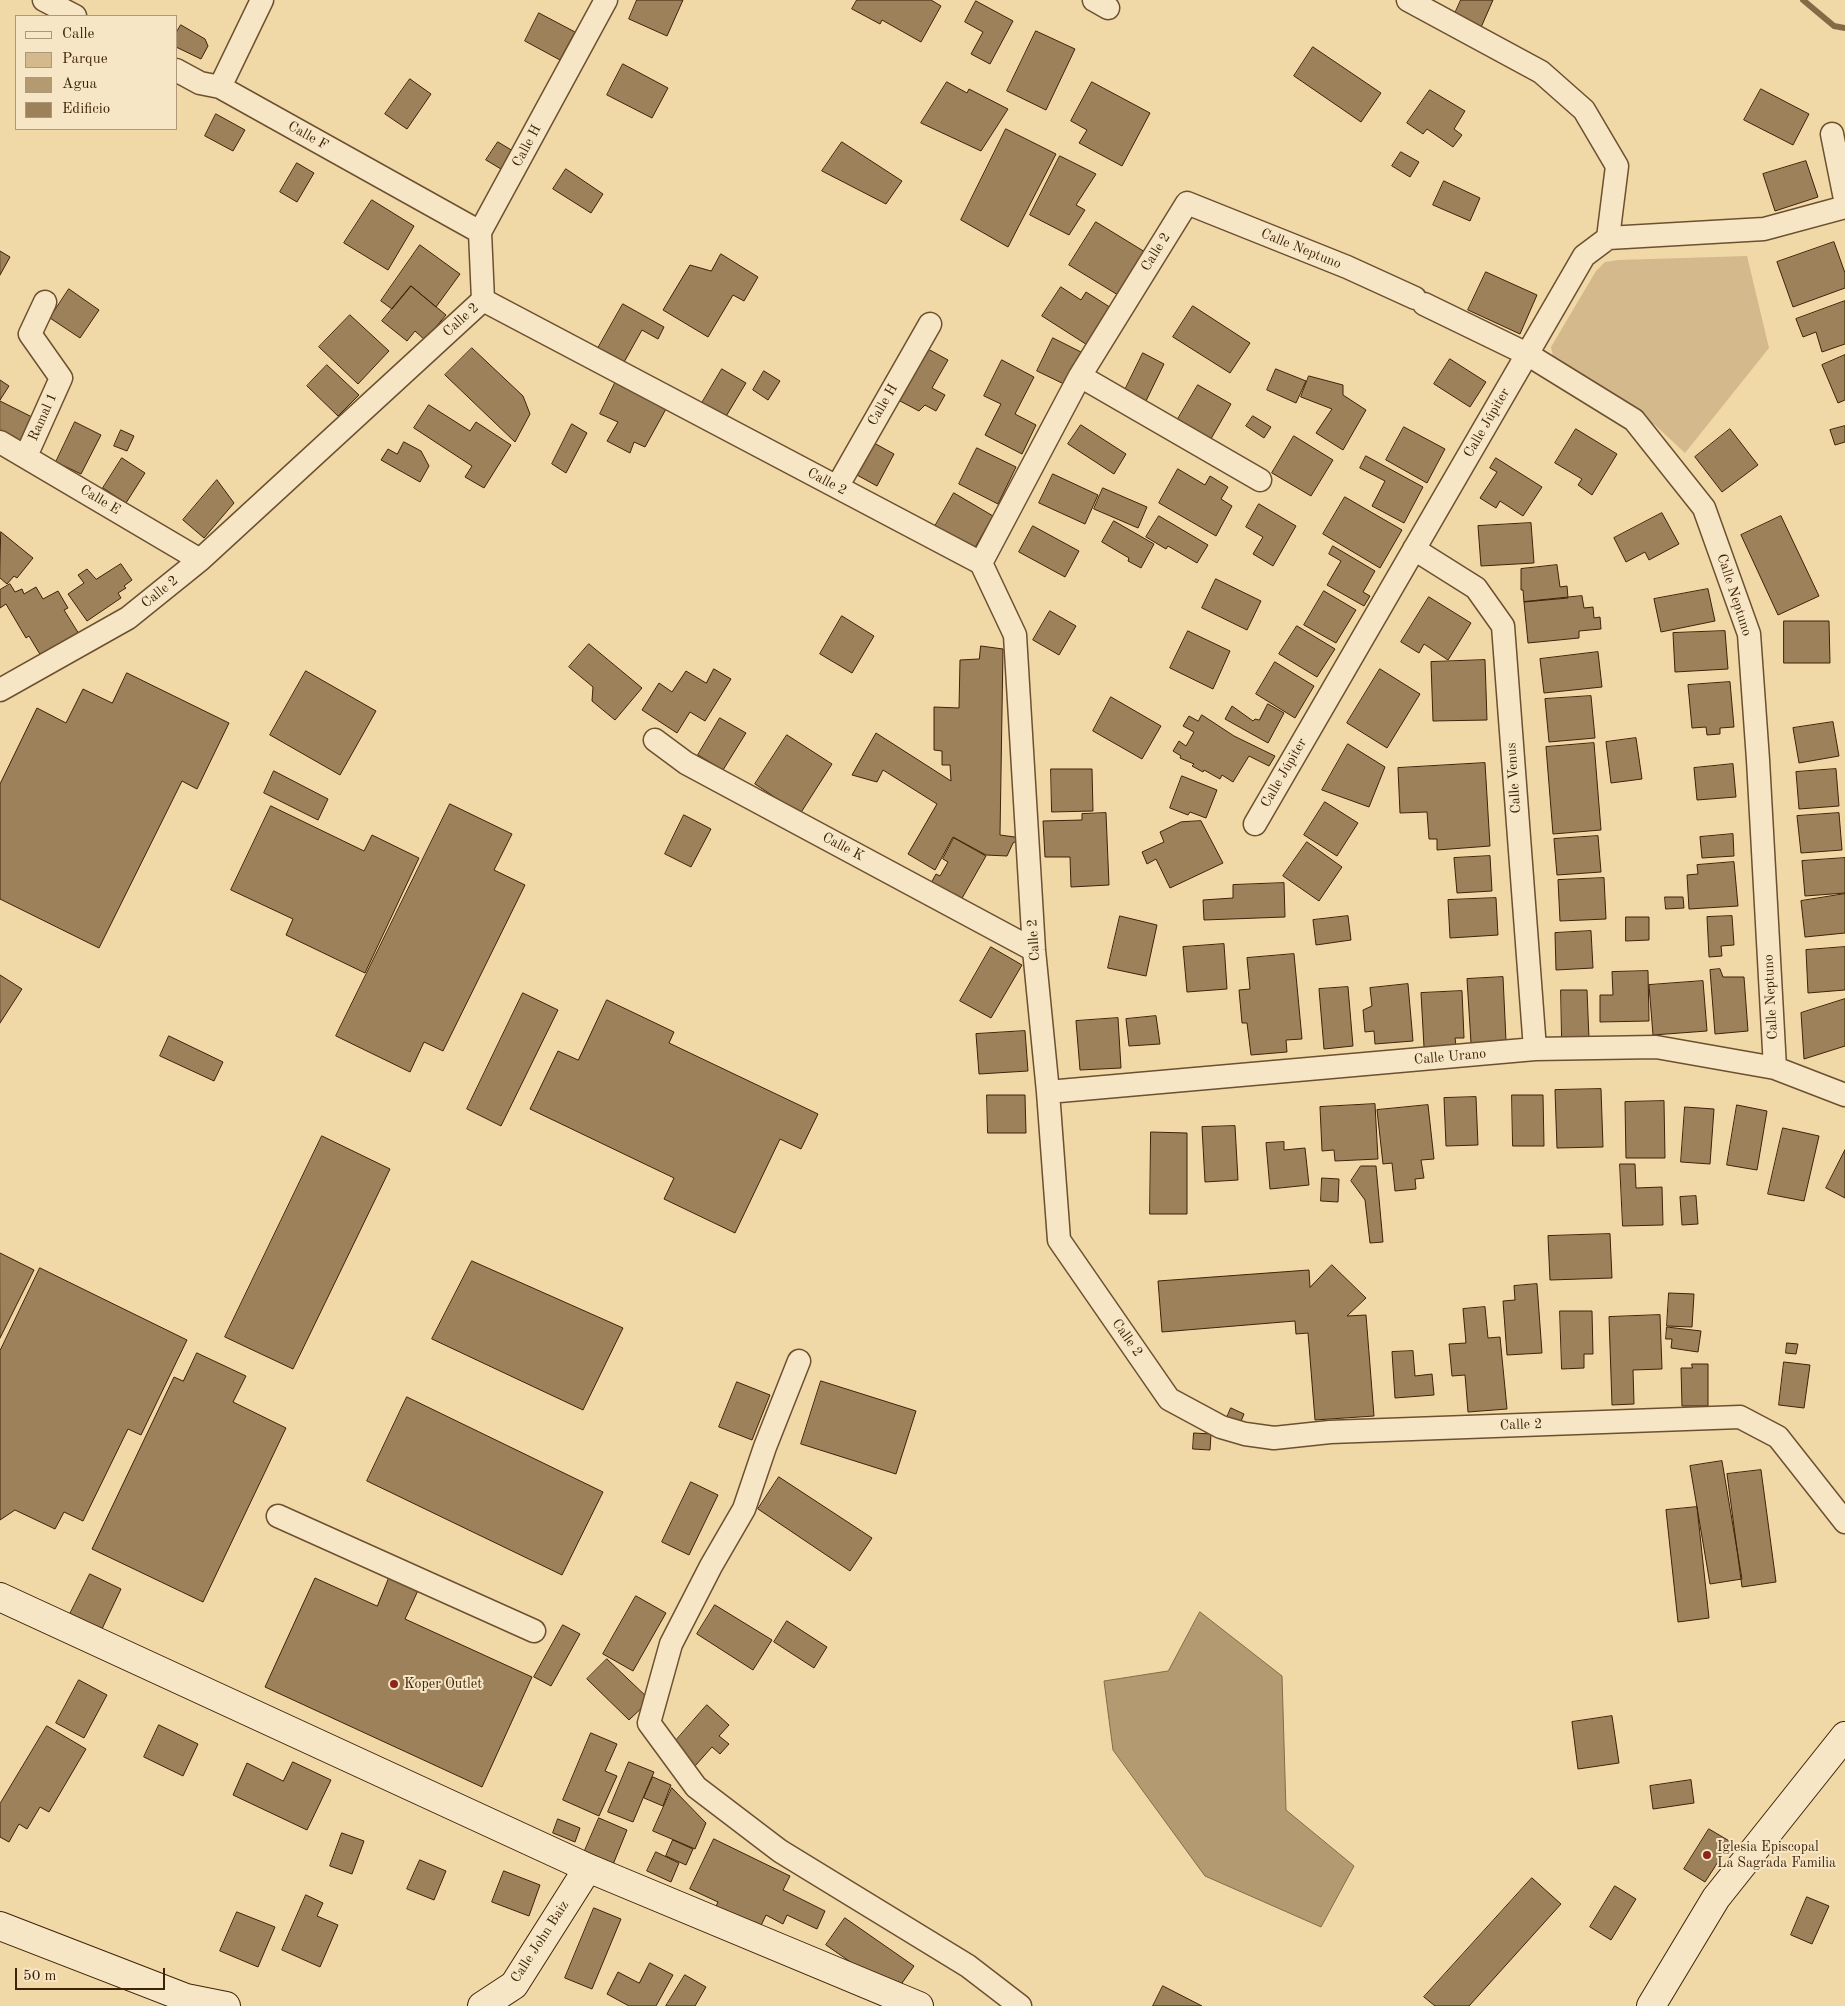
<!DOCTYPE html>
<meta charset="utf-8">
<style>
body{margin:0}
#map{position:relative;width:1845px;height:2006px;overflow:hidden;background:#f1d8a7;font-family:"Old Standard TT",serif}
canvas{display:block}
.legend{position:absolute;left:15px;top:15px;width:162px;height:115px;box-sizing:border-box;background:#f6e6c6;border:1px solid #ad987a;margin:0;padding:6px 9px;list-style:none;font-size:15px;color:#3f2308}
.legend li{display:flex;align-items:center;gap:10px;height:25px}
.legend b{width:25px;border:1px solid #ad987a}
.scale{position:absolute;left:15px;top:1968px;width:150px;height:22px;box-sizing:border-box;border:2px solid #3f2308;border-top:0;padding-left:6px;font-size:15px;line-height:18px;white-space:nowrap;color:#3f2308;-webkit-text-stroke:4px #f6e6c6;paint-order:stroke}
</style>
<div id="map">
<canvas width="1845" height="2006"></canvas>
<ul class="legend">
<li><b style="height:6px;background:#f6e6c6"></b>Calle</li>
<li><b style="height:14px;background:#d3b98c"></b>Parque</li>
<li><b style="height:14px;background:#b49a71"></b>Agua</li>
<li><b style="height:14px;background:#9c815b"></b>Edificio</li>
</ul>
<div class="scale">50 m</div>
</div>
<script>
const c = document.querySelector('canvas').getContext('2d');
c.lineJoin = 'round';
function paint(path, color) {
  c.fillStyle = color;
  c.fill(path, 'evenodd');
}
function stroke(path, color, width, dash) {
  c.strokeStyle = color;
  c.lineWidth = width;
  c.lineCap = dash ? 'butt' : 'round';
  c.setLineDash(dash || []);
  c.stroke(path);
}
function write(font, color, halo, rows, align = 'center') {
  c.font = font + ' "Old Standard TT",serif';
  c.lineWidth = 4;
  c.setLineDash([]);
  c.textBaseline = 'middle';
  c.strokeStyle = halo;
  c.fillStyle = color;
  for (const [text, x, y, turn = 0] of rows) {
    c.save();
    c.translate(x, y);
    c.rotate((+turn || 0) * Math.PI / 180);
    c.textAlign = isNaN(turn) ? turn : align;
    if (halo) c.strokeText(text, 0, 0);
    c.fillText(text, 0, 0);
    c.restore();
  }
}
paint(new Path2D(`
 M1747,256L1769,348L1685,453L1655,425L1554,361L1551,347L1596,271L1605,262L1618,260Z`), '#d3b98c');
const water = new Path2D(`
 M1200,1612L1282,1676L1286,1810L1354,1866L1321,1927L1205,1876L1113,1750L1104,1681L1168,1671Z`);
paint(water, '#b49a71');
stroke(water, '#856a47', 1);
stroke(new Path2D(`
 M1803,0L1834,26L1845,28`), '#856a47', 6);
const building = new Path2D(`
 M637,0H683L667,36L629,19Z
 M857,0H931L941,6L921,42L882,20L880,24L852,9Z
 M1461,0H1493L1479,32L1452,20Z
 M976,1L1013,21L990,64L971,54L983,32L965,22Z
 M539,13L575,32L560,60L525,41Z
 M181,25L205,39L208,46L201,59L176,47V33Z
 M1036,31L1075,49L1046,110L1007,91Z
 M1313,47L1381,93L1361,122L1294,76Z
 M623,64L668,88L652,118L607,95Z
 M410,79L431,94L407,129L385,114Z
 M947,82L967,93L969,89L1008,109L981,151L921,123Z
 M1092,82L1150,113L1122,166L1079,143L1087,130L1071,121Z
 M1761,89L1809,114L1793,145L1744,120Z
 M1430,90L1465,111L1454,129L1462,135L1453,147L1427,129L1423,134L1407,123Z
 M216,114L245,130L233,151L205,136Z
 M1006,129L1056,154L1008,247L961,220Z
 M498,142L513,151L501,169L486,160Z
 M842,142L902,181L886,204L822,171Z
 M1401,152L1419,162L1410,177L1392,166Z
 M1060,156L1096,174L1076,205L1085,210L1069,235L1030,215Z
 M1806,161L1818,197L1775,211L1763,174Z
 M297,163L314,173L297,202L280,192Z
 M566,169L603,194L591,213L553,189Z
 M1444,181L1480,198L1470,221L1433,205Z
 M372,200L414,226L388,270L344,243Z
 M1096,222L1145,252L1118,295L1069,265Z
 M1834,242L1845,273V288L1793,307L1777,262Z
 M420,245L460,274L436,307L411,286L392,309L381,301Z
 M0,251L10,257L0,275Z
 M721,254L758,277L744,301L733,295L708,337L663,310L690,265L711,271Z
 M1486,272L1537,295L1520,334L1468,310Z
 M411,286L446,315L425,340L415,331L407,341L382,321Z
 M1061,287L1081,300L1086,292L1116,311L1092,348L1042,316Z
 M69,289L99,310L80,338L50,318Z
 M1845,301V344L1822,352L1816,332L1803,337L1796,319Z
 M623,304L664,327L658,339L642,330L623,364L597,350Z
 M1193,306L1250,343L1230,373L1173,337Z
 M350,315L389,351L358,384L319,347Z
 M1053,338L1081,352L1066,385L1037,371Z
 M472,348L523,396L530,414L515,442L445,375Z
 M928,349L948,360L932,388L945,395L936,411L925,405L919,411L900,401Z
 M1143,353L1164,364L1145,403L1124,392Z
 M1845,355V400L1838,403L1822,365Z
 M1450,359L1486,382L1470,407L1434,384Z
 M1002,360L1034,377L1015,414L1036,425L1022,454L985,435L1001,404L984,396Z
 M327,365L359,395L338,416L307,386Z
 M722,369L746,383L725,418L702,403Z
 M1276,369L1306,381L1296,403L1267,390Z
 M764,371L780,381L768,400L753,390Z
 M1309,376L1343,385V395L1366,410L1343,450L1316,433L1332,409L1301,397Z
 M617,379L666,409L645,447L634,442L630,453L607,441L618,422L600,414Z
 M0,380L9,386L0,400Z
 M1198,385L1231,404L1208,444L1175,424Z
 M0,401L32,417L20,442L0,432Z
 M429,405L470,431L476,422L511,445L484,488L465,477L472,466L414,428Z
 M1253,416L1271,427L1264,438L1246,426Z
 M75,422L101,435L81,474L56,462Z
 M572,424L587,433L566,473L552,464Z
 M1081,425L1126,454L1114,474L1068,444Z
 M1845,426V442L1835,445L1830,430Z
 M1404,427L1445,449L1427,483L1386,460Z
 M1576,429L1617,454L1592,495L1578,485L1582,479L1555,463Z
 M1730,429L1758,465L1722,492L1695,457Z
 M121,430L134,436L127,451L114,446Z
 M1294,436L1333,460L1311,496L1272,473Z
 M404,442L421,451L429,466L420,482L381,460L388,449L397,454Z
 M874,443L894,454L877,486L857,475Z
 M977,448L1016,467L998,504L959,484Z
 M1366,456L1423,487L1404,523L1372,506L1385,481L1360,468Z
 M122,458L145,473L126,503L103,488Z
 M1496,458L1542,487L1523,516L1500,501L1496,508L1480,498L1497,472L1490,468Z
 M1178,469L1205,485L1210,476L1228,487L1221,499L1232,506L1216,536L1159,503Z
 M1053,474L1098,495L1085,524L1039,503Z
 M217,480L234,503L204,538L183,520Z
 M1103,488L1147,507L1138,528L1094,509Z
 M954,493L993,516L973,551L934,528Z
 M1345,497L1402,530L1380,568L1323,534Z
 M1259,504L1296,526L1273,566L1253,554L1263,537L1246,527Z
 M1662,513L1679,544L1649,560L1645,552L1626,562L1614,538Z
 M1159,516L1208,545L1197,563L1168,546L1166,549L1146,537Z
 M1781,516L1819,596L1778,615L1741,535Z
 M1114,521L1154,544L1141,568L1128,561L1129,558L1102,542Z
 M1531,523L1534,563L1481,566L1478,526Z
 M1033,526L1079,551L1065,577L1019,552Z
 M1,532L33,558L17,578L14,576L7,584L0,578Z
 M1333,546L1375,571L1363,592L1370,596L1364,606L1327,585L1341,561L1329,554Z
 M121,564L132,580L124,586L126,588L118,593L121,598L87,621L68,594L84,583L78,575L87,569L96,579Z
 M1557,565L1560,587L1567,586L1568,598L1524,602L1523,590H1521V569Z
 M1216,579L1261,601L1247,630L1202,608Z
 M10,584L15,592L22,589L24,594L36,587L43,599L58,591L68,608L64,610L79,634L41,656L29,636L26,638L6,604L0,608V590Z
 M1708,589L1715,621L1661,632L1654,599Z
 M1324,591L1356,610L1336,643L1304,625Z
 M1582,596L1584,608L1593,607L1594,618L1600,617L1601,629L1579,631V638L1528,643L1524,602Z
 M1429,597L1471,623L1448,660L1424,644L1419,653L1401,642Z
 M1050,611L1076,626L1059,655L1033,640Z
 M842,616L874,636L852,673L820,654Z
 M1784,621H1829L1830,663H1784Z
 M1297,626L1335,649L1317,677L1279,654Z
 M1188,631L1230,651L1213,689L1170,668Z
 M1725,631L1728,669L1675,672L1673,633Z
 M589,644L642,688L615,720L592,701L593,687L569,667Z
 M981,646L1003,649L1000,835L1022,838L1013,843L1007,856L986,855L953,837L935,870L908,854L937,804L883,770L877,782L852,775L876,733L951,781L950,765H942V751L934,750V707L959,708L960,660L979,659Z
 M1598,652L1602,687L1544,693L1540,659Z
 M1485,660L1487,720L1433,721L1431,662Z
 M1275,662L1314,686L1295,718L1256,694Z
 M714,669L731,679L705,721L690,712L677,733L642,710L659,683L672,692L686,671L706,683Z
 M1380,669L1420,694L1387,748L1347,723Z
 M306,671L376,711L340,775L270,735Z
 M127,673L229,723L197,789L182,781L99,948L0,899V784L37,708L66,723L83,689L112,703Z
 M1730,682L1734,727L1720,728V734L1707,735L1706,727L1692,728L1688,685Z
 M1591,696L1595,738L1549,742L1545,699Z
 M1111,697L1161,726L1142,759L1093,731Z
 M1268,704L1284,713L1268,743L1225,719L1232,706L1253,721L1255,719L1259,720Z
 M1202,715L1234,736L1275,756L1269,766L1249,756L1233,782L1222,775L1220,779L1204,770L1203,772L1192,766L1194,764L1180,758L1181,756L1173,751L1179,741L1186,746L1194,732L1183,726L1189,716L1198,721Z
 M720,718L746,733L723,770L698,755Z
 M1833,722L1839,756L1799,763L1793,728Z
 M787,735L832,764L800,814L755,784Z
 M1636,738L1642,779L1611,783L1606,742Z
 M1594,743L1601,830L1553,834L1546,747Z
 M1348,744L1385,767L1369,807L1322,790Z
 M1485,763L1490,846L1437,850V839H1429L1427,812L1400,813L1398,768Z
 M1733,764L1736,797L1697,800L1694,768Z
 M1051,769H1092L1093,811L1052,812Z
 M1836,769L1839,806L1799,809L1796,772Z
 M274,771L328,799L318,820L264,793Z
 M1182,776L1217,790L1206,818L1190,812L1188,815L1170,808Z
 M1325,802L1358,823L1337,856L1304,835Z
 M450,804L512,834L494,870L525,885L443,1051L424,1042L410,1072L336,1036Z
 M271,806L364,851L372,835L419,858L365,973L286,935L293,919L231,890Z
 M1106,813L1109,885L1071,887L1070,857H1045L1043,821L1082,820V814Z
 M1839,813L1842,850L1801,853L1797,816Z
 M684,815L711,829L691,867L665,854Z
 M1201,821L1223,863L1170,888L1156,859L1147,864L1142,852L1164,842L1160,832L1181,822Z
 M1733,834L1734,856L1702,858L1700,837Z
 M1598,836L1601,872L1557,875L1554,839Z
 M954,838L986,856L961,900L931,883L936,874L940,876L948,862L943,859Z
 M1307,842L1342,867L1319,901L1283,876Z
 M1490,856L1492,891L1457,893L1454,858Z
 M1845,858V893L1805,896L1802,861Z
 M1734,862L1738,906L1689,909L1687,875L1698,874L1697,865Z
 M1604,878L1606,919L1560,921L1558,880Z
 M1284,883L1285,917L1204,920L1203,900L1233,898V885Z
 M1845,894V933L1805,937L1801,901Z
 M1665,897H1683L1684,908L1666,909Z
 M1496,898L1498,935L1450,938L1448,900Z
 M1120,916L1157,925L1146,976L1108,968Z
 M1348,916L1351,940L1316,945L1313,920Z
 M1732,916L1734,945L1721,946L1722,956L1709,957L1707,917Z
 M1626,917H1649V940L1626,941Z
 M1591,931L1593,968L1556,970L1555,933Z
 M1224,944L1227,989L1187,992L1183,947Z
 M991,947L1022,965L991,1018L960,1001Z
 M1845,947V990L1808,993L1806,950Z
 M1294,954L1302,1039L1286,1040L1287,1052L1251,1055L1247,1023H1242L1239,990L1250,989L1247,958Z
 M1720,969L1723,977H1744L1748,1031L1715,1034L1710,970Z
 M1648,971L1649,1021L1600,1022V995H1613L1612,972Z
 M0,975L22,989L0,1023Z
 M1503,977L1506,1041L1471,1043L1467,979Z
 M1703,981L1707,1031L1653,1035L1649,985Z
 M1408,984L1413,1041L1375,1044L1374,1031L1365,1032L1363,1010L1372,1006L1370,988Z
 M1348,987L1353,1046L1324,1049L1319,989Z
 M1561,990H1587L1589,1039L1562,1040Z
 M1462,991L1464,1038H1455L1456,1046L1424,1047L1421,993Z
 M523,993L558,1010L501,1126L467,1109Z
 M1845,999V1046L1804,1059L1801,1013Z
 M607,1000L674,1032L669,1043L818,1114L801,1149L780,1139L735,1233L664,1199L674,1178L530,1109L558,1051L578,1060Z
 M1156,1016L1160,1044L1129,1046L1126,1019Z
 M1118,1018L1121,1068L1080,1070L1076,1021Z
 M1025,1031L1028,1071L979,1074L976,1034Z
 M169,1036L223,1062L214,1081L160,1056Z
 M1601,1089L1603,1147L1557,1148L1555,1090Z
 M987,1095H1025L1026,1133H988Z
 M1512,1095H1543L1544,1146H1513Z
 M1476,1097L1478,1145L1446,1146L1444,1098Z
 M1664,1101L1665,1158H1626L1625,1102Z
 M1375,1104L1378,1159L1335,1161L1334,1150L1322,1151L1320,1107Z
 M1428,1105L1434,1159L1421,1160L1424,1178L1415,1179L1416,1189L1395,1191L1392,1163L1383,1164L1377,1110Z
 M1737,1105L1767,1111L1757,1170L1727,1165Z
 M1685,1107L1714,1109L1710,1164L1681,1162Z
 M1235,1126L1238,1180L1205,1182L1202,1127Z
 M1783,1128L1819,1136L1804,1201L1768,1194Z
 M1151,1132L1187,1133V1214H1150Z
 M322,1136L390,1169L293,1369L225,1337Z
 M1284,1142V1150L1305,1148L1309,1185L1270,1189L1266,1143Z
 M1845,1150V1198L1826,1188Z
 M1620,1164H1635L1636,1188L1662,1187L1663,1225L1623,1226Z
 M1361,1166H1376L1383,1242L1370,1243L1365,1200L1351,1181Z
 M1322,1178L1339,1179L1338,1202L1321,1201Z
 M1696,1196L1698,1224L1682,1225L1680,1197Z
 M1610,1234L1612,1278L1550,1280L1548,1236Z
 M0,1253L34,1270L0,1338Z
 M472,1261L623,1328L583,1410L432,1339Z
 M1332,1265L1366,1298L1347,1316L1366,1315L1374,1416L1315,1420L1308,1333L1296,1334L1295,1321L1162,1332L1158,1281L1309,1270L1310,1287Z
 M40,1268L187,1340L141,1435L128,1429L83,1521L64,1512L55,1529L15,1510L0,1520V1351Z
 M1537,1284L1542,1353L1507,1355L1503,1301L1515,1300L1514,1286Z
 M1669,1293L1694,1294L1692,1327L1667,1326Z
 M1485,1307L1488,1338L1500,1337L1507,1409L1468,1412L1465,1375L1452,1376L1449,1344L1466,1343L1463,1309Z
 M1560,1311H1592L1593,1354H1584V1368L1562,1369Z
 M1660,1315L1662,1369L1633,1370L1634,1404L1612,1405L1609,1317Z
 M1667,1327L1701,1331L1698,1352L1671,1348L1672,1339H1666Z
 M1787,1343L1798,1344L1796,1354L1786,1353Z
 M1413,1351L1415,1376L1432,1374L1434,1395L1395,1398L1392,1352Z
 M197,1353L246,1376L233,1402L286,1428L203,1602L92,1549L174,1377L183,1381Z
 M1784,1362L1810,1365L1804,1408L1779,1405Z
 M1692,1364H1708V1406H1682L1681,1368H1692Z
 M821,1381L916,1411L896,1474L801,1444Z
 M737,1382L770,1395L752,1440L719,1427Z
 M407,1397L603,1492L562,1575L367,1481Z
 M1231,1408L1244,1414L1239,1426L1226,1420Z
 M1194,1433L1211,1434L1210,1450L1193,1449Z
 M1722,1461L1742,1579L1710,1584L1690,1466Z
 M1761,1470L1776,1582L1742,1587L1727,1474Z
 M779,1477L872,1538L850,1571L758,1509Z
 M691,1482L718,1495L689,1555L662,1542Z
 M1697,1507L1709,1618L1678,1622L1666,1510Z
 M391,1573L420,1586L405,1619L532,1677L482,1787L265,1687L315,1578L377,1606Z
 M90,1574L121,1589L101,1631L69,1616Z
 M636,1596L666,1613L633,1671L603,1654Z
 M715,1605L772,1640L753,1670L697,1634Z
 M787,1621L827,1647L814,1668L774,1642Z
 M563,1625L580,1634L551,1686L534,1677Z
 M607,1659L650,1700L629,1720L587,1679Z
 M79,1680L107,1695L84,1738L56,1723Z
 M707,1705L729,1725L719,1736L729,1744L720,1754L712,1747L695,1766L672,1745Z
 M1612,1716L1619,1763L1578,1769L1572,1722Z
 M159,1725L198,1744L183,1776L144,1757Z
 M47,1726L86,1749L49,1812L40,1807L27,1829L19,1824L9,1842L0,1837V1804Z
 M591,1733L617,1744L605,1771L617,1776L599,1816L563,1800Z
 M293,1762L331,1780L307,1830L233,1795L247,1763L283,1781Z
 M629,1762L654,1772L633,1822L608,1812Z
 M653,1777L671,1785L663,1806L644,1798Z
 M1691,1780L1694,1803L1653,1809L1650,1786Z
 M672,1788L706,1823L695,1849L653,1831Z
 M599,1818L627,1830L612,1867L583,1855Z
 M558,1819L580,1828L575,1842L553,1833Z
 M1709,1829L1731,1842L1705,1882L1684,1869Z
 M342,1833L364,1841L352,1874L330,1866Z
 M714,1839L790,1876L783,1890L825,1911L817,1929L787,1915L783,1924L766,1915L756,1936L712,1915L718,1902L690,1889Z
 M673,1840L693,1849L686,1865L666,1856Z
 M656,1852L679,1863L671,1882L647,1871Z
 M420,1860L446,1871L434,1900L407,1889Z
 M504,1871L540,1885L529,1916L492,1902Z
 M1532,1878L1561,1904L1469,2006H1435L1424,1997Z
 M1615,1886L1636,1899L1611,1940L1590,1927Z
 M306,1895L323,1903L317,1916L338,1925L320,1967L282,1950Z
 M1807,1897L1829,1906L1812,1944L1791,1935Z
 M594,1908L621,1919L592,1989L565,1978Z
 M237,1912L275,1927L258,1967L220,1951Z
 M845,1918L914,1966L895,1993L826,1945Z
 M650,1963L673,1975L656,2006H629L607,1994L618,1972L639,1983Z
 M685,1975L706,1987L695,2006H666Z
 M1163,1986L1202,2006H1153Z`);
paint(building, '#9c815b');
stroke(building, '#3f2308', 1);
const street = new Path2D(`
 M44,0L75,16
 M1094,0L1108,8
 M1408,0L1541,72L1584,110L1617,166L1608,238
 M176,70L200,83L220,87L480,232
 M220,87L262,0
 M1832,134L1845,199
 M483,300L981,563L1015,635L1034,950L1048,1092L1059,1240L1169,1399L1221,1427L1245,1434L1274,1438L1330,1432L1740,1417L1778,1437L1845,1522
 M483,300L480,232L606,0
 M1424,304L1527,354L1634,420L1704,508L1749,634L1758,760L1775,1068
 M1080,376L1260,480
 M0,442L200,560
 M26,456L61,378L30,334L45,302
 M837,487L930,324
 M1414,549L1476,588L1503,626L1535,1049
 M981,563L1080,376L1187,203L1347,267L1415,298
 M0,690L128,618L200,560L483,300
 M655,740L686,763L1034,950
 M1255,824L1584,256L1608,238L1764,229L1845,207
 M1048,1092L1535,1049L1656,1047L1775,1068L1845,1095
 M799,1361L765,1447L744,1509L711,1566L671,1644L649,1723L696,1787L780,1851L968,1966L1020,2006
 M278,1516L534,1631`);
const secondary = new Path2D(`
 M0,1597L588,1868L919,2006
 M0,1926L186,1998L226,2006
 M482,2006L514,1985L588,1868
 M1651,2006L1716,1898L1845,1736`);
stroke(street, '#6c5030', 25);
stroke(secondary, '#3f2308', 30);
stroke(street, '#f6e6c6', 22);
stroke(secondary, '#f6e6c6', 28);
for (const [x, y, r, color] of [
 [394,1684,5,"#8f2418"],
 [1707,1855,5,"#8f2418"]
]) {
  const dot = new Path2D();
  dot.arc(x, y, r, 0, 2 * Math.PI);
  c.fillStyle = color;
  c.fill(dot);
  stroke(dot, '#f6e6c6', 2);
}
write('14px', '#3f2308', '#f6e6c6', [
 ["Calle F",308,136,29],
 ["Calle H",527,146,-62],
 ["Calle Neptuno",1301,249,22],
 ["Calle 2",1156,252,-58],
 ["Calle 2",461,320,-42],
 ["Calle H",883,405,-60],
 ["Ramal 1",43,417,-66],
 ["Calle Júpiter",1487,423,-60],
 ["Calle 2",827,482,28],
 ["Calle E",100,500,31],
 ["Calle 2",160,592,-39],
 ["Calle Neptuno",1734,595,72],
 ["Calle Júpiter",1284,773,-60],
 ["Calle Venus",1514,778,-94],
 ["Calle K",843,847,28],
 ["Calle 2",1034,940,-94],
 ["Calle Neptuno",1771,997,-93],
 ["Calle Urano",1450,1057,-5],
 ["Calle 2",1127,1338,55],
 ["Calle 2",1521,1425,-2],
 ["Calle John Baiz",540,1942,-57]
]);
write('14px', '#3f2308', '#f6e6c6', [
 ["Koper Outlet",404,1684],
 ["Iglesia Episcopal",1717,1847],
 ["La Sagrada Familia",1717,1863]
], 'left');
</script>
